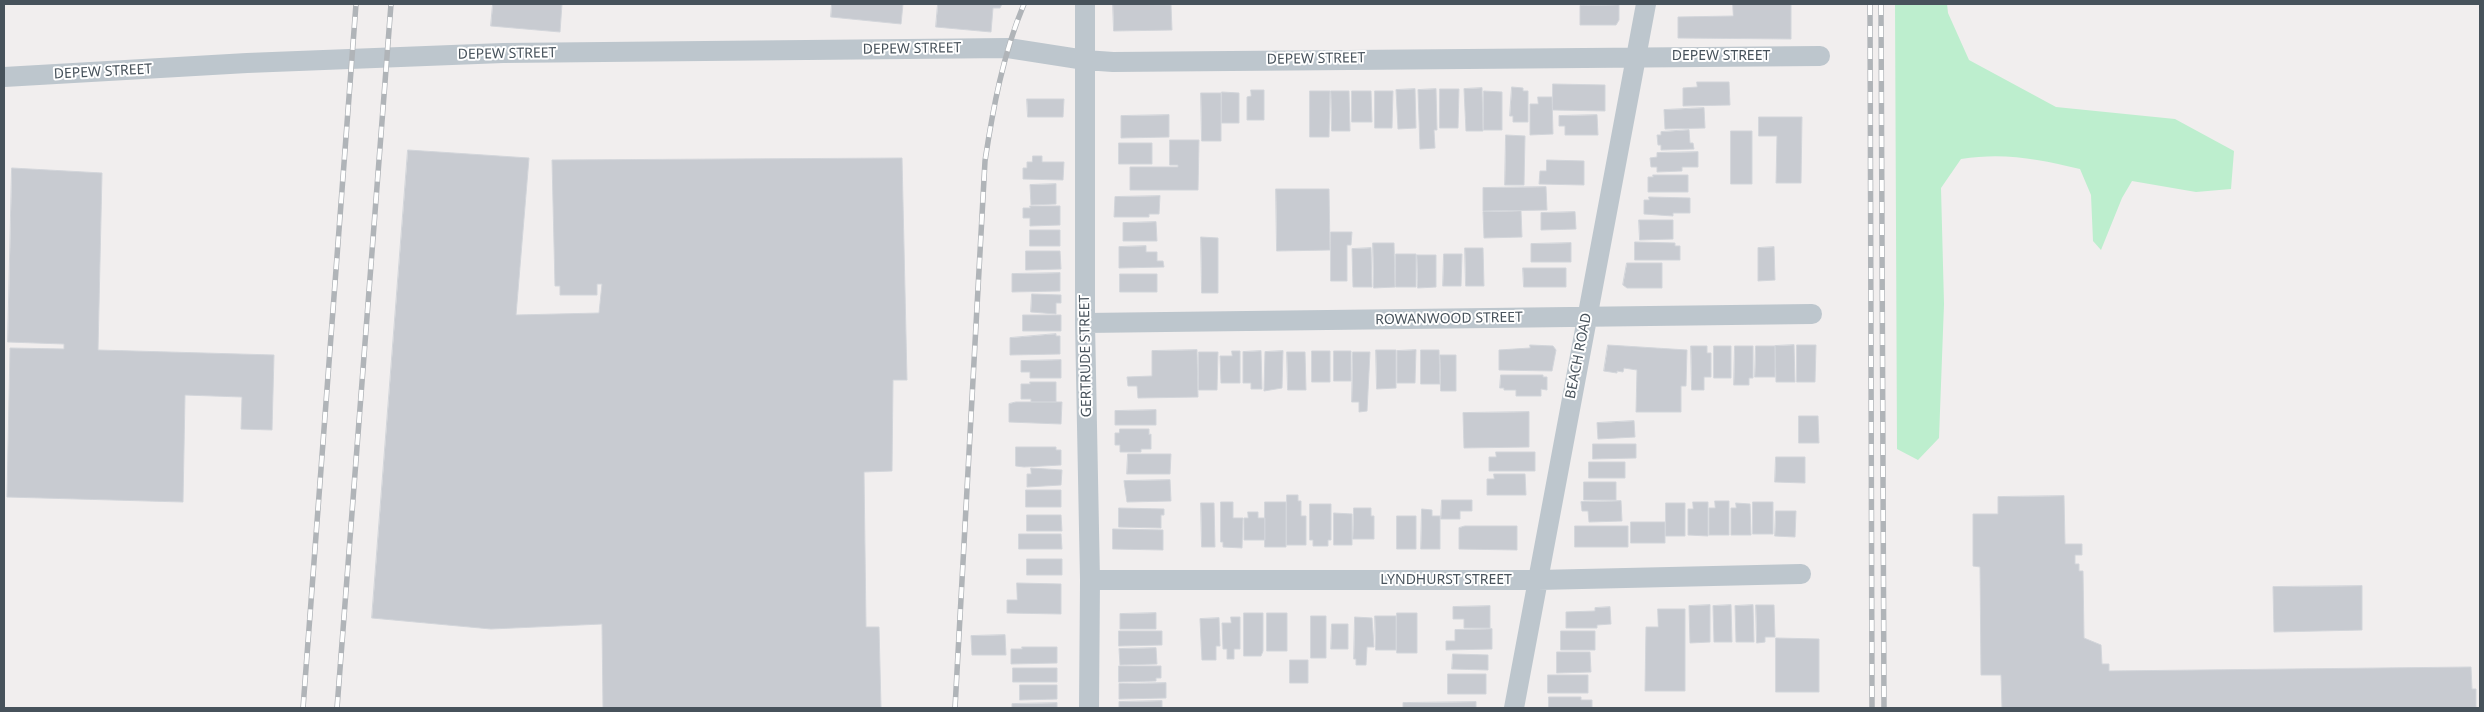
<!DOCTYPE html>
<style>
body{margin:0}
#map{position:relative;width:2484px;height:712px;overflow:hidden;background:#f1eeee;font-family:"Noto Sans",sans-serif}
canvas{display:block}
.frame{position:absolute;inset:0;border:5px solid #47525b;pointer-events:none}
</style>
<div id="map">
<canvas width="2484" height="712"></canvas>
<div class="frame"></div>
</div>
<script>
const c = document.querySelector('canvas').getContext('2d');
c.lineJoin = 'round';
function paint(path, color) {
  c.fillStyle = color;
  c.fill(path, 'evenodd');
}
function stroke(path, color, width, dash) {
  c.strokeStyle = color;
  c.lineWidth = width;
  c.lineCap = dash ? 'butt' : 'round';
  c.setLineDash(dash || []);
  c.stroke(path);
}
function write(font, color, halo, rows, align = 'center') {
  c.font = font + ' "Noto Sans",sans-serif';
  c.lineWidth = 4;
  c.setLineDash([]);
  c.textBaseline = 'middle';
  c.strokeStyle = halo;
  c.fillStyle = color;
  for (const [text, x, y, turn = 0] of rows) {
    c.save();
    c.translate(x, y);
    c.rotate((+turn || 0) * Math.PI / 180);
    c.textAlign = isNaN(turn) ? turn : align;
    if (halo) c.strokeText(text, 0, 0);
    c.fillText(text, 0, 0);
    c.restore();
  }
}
paint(new Path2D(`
 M1895,4H1947L1948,13L1969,60L2056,107L2175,119L2234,151L2231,189L2196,192L2132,181L2122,198L2101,250L2093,241L2091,195L2080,169C2038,159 2004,152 1961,159L1941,188L1944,304L1939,438L1918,460L1897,449Z`), '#bdeece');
const building = new Path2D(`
 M493,4H562L560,32L491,26Z
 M832,4H903L901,24L831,17Z
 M938,4H1002L1000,8H993L991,32L936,27Z
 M1113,4L1171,5L1172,30L1114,31Z
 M1733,4H1791V39L1678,38V17L1733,16Z
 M1619,5V20L1616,25H1580V6Z
 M1697,82H1729L1730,105L1683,106V88L1697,87Z
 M1553,84L1605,85V111L1553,110Z
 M1512,87L1523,88V91H1528V122H1513V116H1510Z
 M1482,88L1483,131H1466L1464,89Z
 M1415,89L1416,128L1398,129L1396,90Z
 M1436,89L1437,130H1434L1435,148L1420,149L1418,90Z
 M1440,89H1459L1458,128H1440Z
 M1251,90H1264V120H1247V97L1251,96Z
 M1310,91H1330L1329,137H1310Z
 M1331,91H1349L1350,131H1332Z
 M1352,91H1371L1372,122H1352Z
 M1375,91H1393L1392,128H1375Z
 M1484,91L1502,92V130H1484Z
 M1222,92L1239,93V123H1222Z
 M1201,93H1221V141H1202Z
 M1538,97H1552L1553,134L1530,135V104H1538Z
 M1027,99H1064L1063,117H1028Z
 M1704,108L1705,128L1665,129L1664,110Z
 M1169,115V137L1121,138V116Z
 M1597,115L1598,135H1565V126H1559V116Z
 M1759,117H1802L1801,183H1776L1777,136H1759Z
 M1689,130L1690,143H1693L1694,149L1661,150V145H1658L1657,135H1661V132Z
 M1731,131H1752V184H1731Z
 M1506,135L1525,136L1524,185H1505Z
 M1170,140H1199L1198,190H1130V167H1178V165H1170Z
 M1119,143H1152V164H1119Z
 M408,150L529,158L516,315L599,313L602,284H597V295H560V286H555L552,160L902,158L907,380H893L892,471L864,472L866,627H879L881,708H603L602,624L491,629L372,618Z
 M1698,152V167H1682V171L1657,172V167H1651L1650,158L1657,157V153Z
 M1033,156H1042V162H1064L1063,180L1023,179V168H1027V162H1032Z
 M1547,160L1584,161V185L1539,184L1540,171H1546Z
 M12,168L102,173L98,350L274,355L272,430L241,429L242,397L185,395L183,502L7,497L10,348L64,349V344L8,342Z
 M1653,175H1688V192H1648V177H1653Z
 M1056,184V204L1031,205L1030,185Z
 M1546,187L1547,210L1483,211V188Z
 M1276,189H1329L1330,250L1277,251Z
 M1160,196L1159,214H1149V217H1114L1115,197Z
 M1649,197L1690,198V213H1673V216L1644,214V200H1649Z
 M1030,206H1060V225L1030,226V218H1023V208H1030Z
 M1521,211L1522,237L1484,238L1483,212Z
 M1575,212L1576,229L1541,230V213Z
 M1639,220H1673V239L1640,240Z
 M1156,222L1157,241H1123V223Z
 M1030,230H1060V246H1030Z
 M1331,232H1352L1351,245H1347V281H1331Z
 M1201,237L1218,238V293H1202Z
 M1635,242L1675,243V246H1680V260H1635Z
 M1373,243H1394L1395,287L1374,288Z
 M1571,243V262H1531V244Z
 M1146,246V252H1157V261H1163L1164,267L1119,268V247Z
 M1774,247L1775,280L1758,281V248Z
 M1371,248L1372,287H1353L1352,249Z
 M1465,248H1483L1484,286H1466Z
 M1026,251H1060L1061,269L1026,270Z
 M1396,254H1416V287H1396Z
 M1444,254H1462L1461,286H1443Z
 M1417,255H1436V287L1418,288Z
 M1627,263H1662V288H1627L1623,285Z
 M1523,268H1566V287H1524Z
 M1060,273V291L1012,292V274Z
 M1120,274H1157V292H1120Z
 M1032,294L1061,295V303H1056V314L1031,312Z
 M1023,315H1061V331H1023Z
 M1056,334V336H1060V354L1010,355V338Z
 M1530,345L1553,346L1556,350L1552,371L1499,370V350L1530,348Z
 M1608,345L1687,350L1686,386H1681V412H1636L1637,370L1624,368L1623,372L1617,371V373L1604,371Z
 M1794,345L1795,382H1776L1775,346Z
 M1797,345H1816L1815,382H1797Z
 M1691,346H1707V353H1711V377H1704V390H1692Z
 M1714,346H1731V378H1714Z
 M1735,346H1753V378H1749V385H1734Z
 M1756,346H1775V377H1755Z
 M1197,350L1198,397L1138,398L1137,386H1128L1127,377L1152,376V351Z
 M1376,350H1396V388L1377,389Z
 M1416,350L1415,383H1397V351Z
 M1421,350H1439L1440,384H1421Z
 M1232,351H1240V383H1221L1220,356H1232Z
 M1261,351L1262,389H1251V383H1243V352Z
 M1283,351L1282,388L1264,391L1265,352Z
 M1312,351H1330V382H1312Z
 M1334,351H1351V381H1334Z
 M1199,352H1218L1217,390H1199Z
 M1287,352H1305L1306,390H1288Z
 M1353,352H1370L1367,411L1359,412V402H1352Z
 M1440,355H1456V391H1441Z
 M1061,360V378H1030V372H1021V361Z
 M1501,375H1543V377H1547V390L1541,389V396H1516V390H1504V388H1500Z
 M1030,382H1056V402H1031V399H1021V384H1030Z
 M1016,402H1062L1061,424L1009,422V404Z
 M1156,410V425H1115V411Z
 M1529,412V447L1464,448L1463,413Z
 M1799,416H1818L1819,443H1799Z
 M1634,421L1635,437L1598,439L1597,423Z
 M1120,429H1149V435L1151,434V449H1141V452H1120V445H1115V433H1119Z
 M1593,444H1636V458L1593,459Z
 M1016,447H1056V450H1061V465L1024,467L1016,466Z
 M1496,452H1535V471H1489V457H1496Z
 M1128,454H1171L1170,474H1127Z
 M1776,457H1805V483L1775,482Z
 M1589,462H1625V478H1589Z
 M1031,468L1062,470L1061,485L1027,487V474H1031Z
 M1494,474H1525L1526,495H1487V479H1494Z
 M1170,480L1171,501L1127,502L1124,481Z
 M1584,482H1616V500H1584Z
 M1026,490H1061V507H1026Z
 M1287,495H1298V501H1301V516H1306V545H1287Z
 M2064,496L2065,544H2082V555H2075V564H2079V571H2083L2084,638L2101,645L2102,664H2109V671L2471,667L2472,689H2476V708H2002L2001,675H1981L1980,567L1973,566V514H1998V497Z
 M1442,500H1472V511H1460V519H1441Z
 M1621,501L1622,521L1589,522L1588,511H1582L1581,502Z
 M1715,501H1729V535H1709V508H1715Z
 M1221,502H1233V518H1243L1242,548L1223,547V542H1221Z
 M1265,502H1286V547H1265Z
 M1693,502H1708V536L1688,535V509H1693Z
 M1753,502H1773V534H1753Z
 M1201,503H1214L1215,547H1202Z
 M1666,503H1685V536H1666Z
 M1736,503L1750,504L1751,535H1731V508H1736Z
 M1310,504H1331V540H1328V546H1313V540H1310Z
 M1119,508L1164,509V515H1161V528L1119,527Z
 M1354,508H1371V516H1374V539H1353Z
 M1422,509L1432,510V516H1440V549H1421Z
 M1776,511H1796L1795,537L1775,536Z
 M1248,512H1258V518H1265V540H1244V518H1248Z
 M1334,513L1352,514V545H1334Z
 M1027,515H1061L1062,531H1027Z
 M1397,516H1416V549H1397Z
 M1631,522H1665V543H1631Z
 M1465,526H1517V550L1459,549V528Z
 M1575,526H1628V547H1575Z
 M1113,529L1163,530V550L1113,549Z
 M1019,534H1061L1062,549H1019Z
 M1027,559H1062V575H1027Z
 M1017,583L1061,584V614L1007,613V600H1017Z
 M2362,586V630L2274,632L2273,587Z
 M1710,605V642L1690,643L1689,606Z
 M1731,605L1732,642H1714L1713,606Z
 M1753,605L1754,642H1736L1735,606Z
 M1756,605H1774L1775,637H1765V642L1757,643Z
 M1490,606V628H1464V619H1453V607Z
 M1610,607L1611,624L1597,625V628H1566V612L1595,611V608Z
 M1658,609H1685V691H1645L1646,627H1658Z
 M1156,613V629H1120V614Z
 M1244,613H1263V651L1261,656H1244Z
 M1267,613H1287V651H1267Z
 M1397,613H1417V653H1397Z
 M1311,616H1326V658H1311Z
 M1375,616H1396V650H1376Z
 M1231,617H1240V649H1234V659H1227V649H1223L1222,623H1231Z
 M1355,617L1372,618L1374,647H1367L1366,665H1356V659H1354Z
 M1219,618L1220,646H1216V660H1202L1200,619Z
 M1332,624H1348V649H1331Z
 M1492,629V649L1446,650V641H1455V630Z
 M1119,631H1162V645L1119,646Z
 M1561,631H1595V650H1561Z
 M1005,635L1006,655H972L971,636Z
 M1776,638L1819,639V692H1776Z
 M1022,647H1057V663L1011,664V649H1022Z
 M1156,648L1157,664L1120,665L1119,649Z
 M1557,652H1590L1591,672L1557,673Z
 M1453,654L1488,655V670L1452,669Z
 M1290,660H1308V683H1290Z
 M1119,666H1161V678H1156V681L1119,682Z
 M1013,668H1057V682H1013Z
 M1448,674H1486V694H1448Z
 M1548,675H1588V693H1548Z
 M1166,683V698L1119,699V684Z
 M1020,685H1057V699L1020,700Z
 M1549,697H1581V700H1592V708H1549Z
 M1162,701V708H1119V702Z
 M1476,702V708H1403V703Z
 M1057,703V708H1012V704Z`);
paint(building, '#c8cbd1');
stroke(building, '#d2d5da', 1);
stroke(new Path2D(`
 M1085,4V323L1090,580L1089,708
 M4,77L247,63L503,53L1008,48L1085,60L1113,62L1820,56
 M1085,323L1812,314
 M1090,580H1538L1801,574
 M1514,708L1646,4`), '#bdc6cd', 20);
const rail = new Path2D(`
 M1870,4L1872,708
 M1881,4L1884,708
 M303,708L356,4
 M337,708L391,4
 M955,708L985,161C993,108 1003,54 1024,4`);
stroke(rail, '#b0b4b8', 5.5);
stroke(rail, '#fff', 4, [11]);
write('14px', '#47525b', '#fff', [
 ["DEPEW STREET",912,49,-1],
 ["DEPEW STREET",507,54,-1],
 ["DEPEW STREET",1721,56],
 ["DEPEW STREET",1316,59,-1],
 ["DEPEW STREET",103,72,-3],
 ["ROWANWOOD STREET",1449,319,-1],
 ["GERTRUDE STREET",1086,356,-91],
 ["BEACH ROAD",1579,356,-79],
 ["LYNDHURST STREET",1446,580]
]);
</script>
